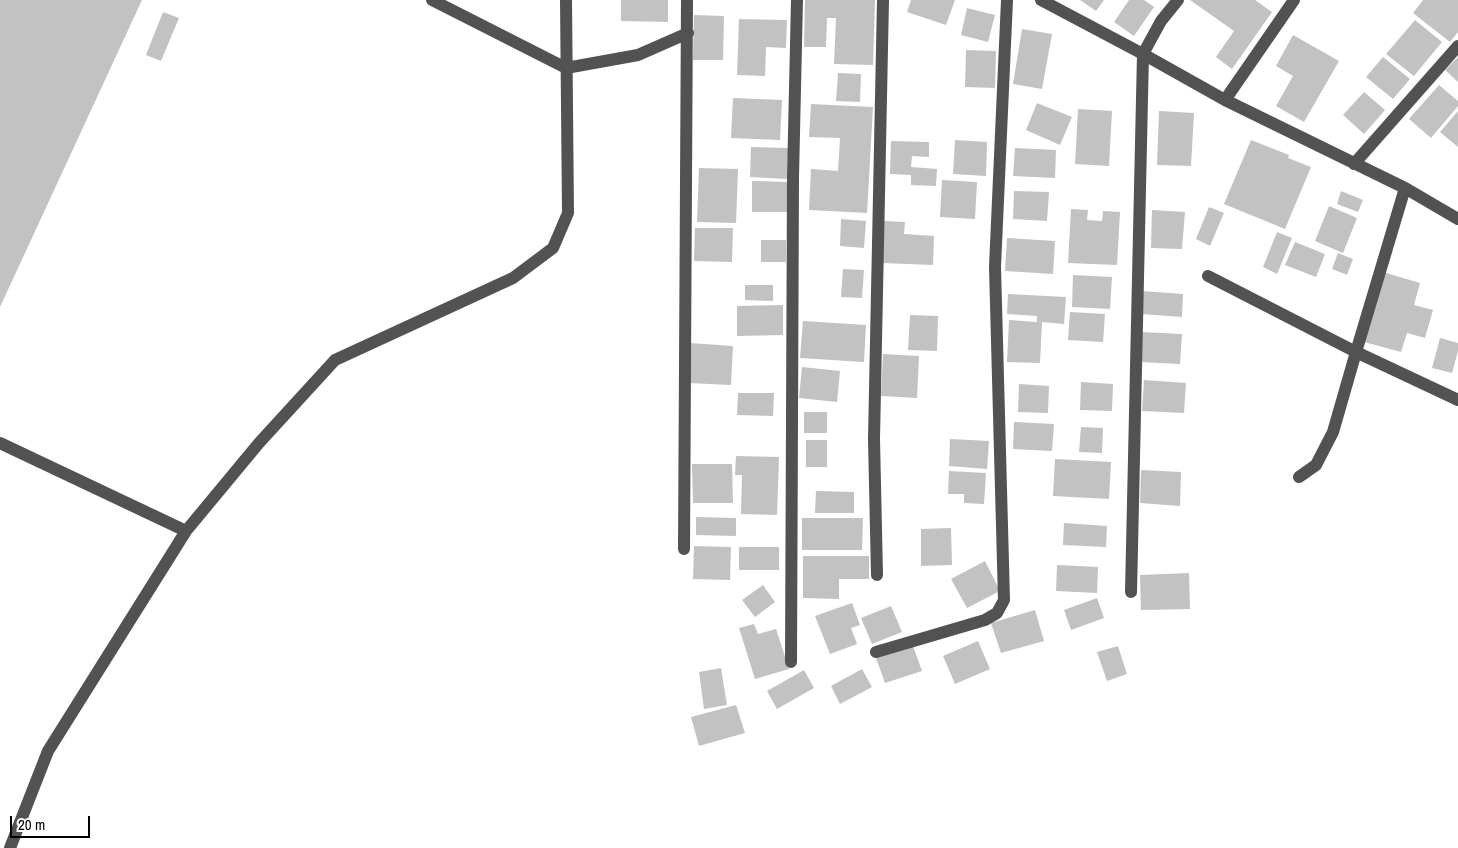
<!DOCTYPE html>
<style>
body{margin:0}
#map{position:relative;width:1458px;height:848px;overflow:hidden;background:#fff;font-family:"Archivo Narrow",sans-serif}
canvas{display:block}
.scale{position:absolute;left:10px;top:816px;width:80px;height:22px;box-sizing:border-box;border:2px solid #000;border-top:0;padding-left:6px;font-size:15px;line-height:18px;white-space:nowrap;color:#000;-webkit-text-stroke:4px #fff;paint-order:stroke}
</style>
<div id="map">
<canvas width="1458" height="848"></canvas>
<div class="scale">20 m</div>
</div>
<script>
const c = document.querySelector('canvas').getContext('2d');
c.lineJoin = 'round';
function paint(path, color) {
  c.fillStyle = color;
  c.fill(path, 'evenodd');
}
function stroke(path, color, width, dash) {
  c.strokeStyle = color;
  c.lineWidth = width;
  c.lineCap = dash ? 'butt' : 'round';
  c.setLineDash(dash || []);
  c.stroke(path);
}
paint(new Path2D(`
 M0,0H142L0,307Z
 M621,0H668V22L621,21Z
 M805,0H875L873,65L834,64L836,18H827L826,47H804Z
 M911,0H955L946,25L907,12Z
 M1080,0H1104L1096,11Z
 M1129,0H1144L1154,7L1134,36L1114,22Z
 M1190,0H1255L1272,12L1232,69L1216,57L1234,31Z
 M1423,0H1458V32L1450,42L1413,13Z
 M967,8L995,15L988,42L961,35Z
 M163,12L179,18L161,61L146,55Z
 M694,15L724,16L723,60H693Z
 M739,19L787,20L786,48L766,47L765,76L737,75Z
 M1415,20L1442,42L1414,76L1386,54Z
 M1022,29L1052,34L1042,89L1013,84Z
 M1293,35L1339,61L1304,122L1276,106L1293,76L1276,66Z
 M966,50L996,51L995,88L965,87Z
 M1383,57L1410,79L1393,99L1366,77Z
 M1458,57V82L1445,70Z
 M838,73L861,74L860,102L836,101Z
 M1439,85L1458,101V106L1431,138L1409,119Z
 M1364,92L1385,110L1364,134L1343,115Z
 M733,98L782,100L780,140L731,138Z
 M1037,103L1072,117L1060,145L1026,130Z
 M811,104L873,107L867,213L809,210L811,169L838,171L840,138L809,137Z
 M1078,109L1112,111L1109,166L1075,164Z
 M1159,111L1194,113L1191,166L1157,165Z
 M1458,111V147L1440,132Z
 M955,140L987,142L986,176L953,174Z
 M1251,140L1289,155L1288,158L1311,167L1285,229L1224,204Z
 M891,141L929,142V157L912,156L911,167L937,169L936,186L911,185V175L890,174Z
 M751,147L788,148L787,179L750,177Z
 M1015,148L1056,150L1055,178L1013,176Z
 M699,168L738,169L736,223L697,222Z
 M942,180L977,182L975,219L940,217Z
 M752,181L789,182L788,212H752Z
 M1014,191L1049,192L1047,221L1013,219Z
 M1341,191L1363,200L1358,212L1337,204Z
 M1329,206L1357,218L1343,253L1315,241Z
 M1209,207L1224,213L1210,246L1196,239Z
 M1071,209L1088,210L1087,220L1102,221L1103,211L1120,212L1117,265L1068,263Z
 M1152,210L1185,212L1182,249L1151,248Z
 M841,219L866,221L864,248L840,246Z
 M884,221L905,222L904,234L934,236L933,265L882,263Z
 M695,228H733L732,262L694,261Z
 M1277,232L1292,238L1277,274L1263,267Z
 M1007,238L1055,241L1053,274L1005,271Z
 M761,240H786V262H761Z
 M1295,242L1325,254L1316,277L1285,265Z
 M1338,253L1353,259L1347,275L1332,269Z
 M843,269L864,270L862,298L841,297Z
 M1383,272L1420,283L1414,305L1433,310L1425,338L1407,333L1401,352L1364,342Z
 M1073,275L1112,277L1110,309L1072,307Z
 M745,285H773V301L745,300Z
 M1142,291L1183,294L1182,317L1141,314Z
 M1008,294L1066,297L1064,324L1042,322L1040,363L1007,362L1009,320L1037,322V316L1007,314Z
 M783,305V335L737,336V306Z
 M1070,312L1105,314L1103,342L1068,340Z
 M910,315L938,316L937,351L908,350Z
 M803,321L866,325L864,362L800,358Z
 M1141,332L1182,334L1180,364L1139,362Z
 M1440,338L1458,343V351L1452,373L1432,368Z
 M690,343L733,346L731,385L688,383Z
 M883,354L919,356L917,398L881,396Z
 M802,367L840,371L837,402L799,398Z
 M1144,380L1186,383L1184,413L1142,411Z
 M1081,382L1113,384L1112,411L1080,410Z
 M1019,384L1049,386L1048,413L1018,412Z
 M738,393H774L773,416L737,415Z
 M804,412H827V433H804Z
 M1014,422L1054,424L1052,451L1013,449Z
 M1081,427L1103,428L1102,453L1079,452Z
 M950,439L989,441L987,469L949,466Z
 M806,440H827V467H806Z
 M736,456L779,457L777,515L741,514L742,475H735Z
 M1055,459L1111,462L1109,499L1053,496Z
 M692,464H732L733,503H693Z
 M1141,470L1181,472L1180,506L1140,503Z
 M949,471L986,473L984,504L964,503V494H948Z
 M816,491L854,492V513H815Z
 M696,517L736,518V536L696,535Z
 M802,518H863L862,550H802Z
 M1064,523L1107,526L1106,547L1063,545Z
 M951,528L952,565L921,566V529Z
 M694,546L731,547L730,580L693,579Z
 M739,547H779V570H739Z
 M803,556H869V579H839V599L803,598Z
 M985,561L1000,591L967,608L951,579Z
 M1057,565L1098,567L1097,593L1056,591Z
 M1189,573L1190,609L1141,610L1140,575Z
 M763,585L775,602L755,617L742,600Z
 M1097,598L1104,618L1071,630L1064,610Z
 M852,603L860,625L851,628L857,644L830,654L815,616Z
 M891,606L902,632L872,644L861,618Z
 M1035,610L1044,641L1001,653L991,623Z
 M754,624L758,634L776,629L789,669L755,679L739,628Z
 M978,641L990,669L955,684L943,656Z
 M913,646L922,671L885,683L876,658Z
 M1118,646L1127,674L1107,681L1097,652Z
 M721,668L727,705L704,709L699,672Z
 M862,669L872,687L840,704L831,686Z
 M804,670L814,688L777,709L767,691Z
 M736,705L745,733L699,746L691,717Z`), '#c2c2c2');
stroke(new Path2D(`
 M432,0L566,68L638,55L688,33
 M1041,0L1143,54L1225,100L1405,188L1458,219
 M1225,100L1294,0
 M1354,164L1458,46
 M1405,188L1356,352L1458,400
 M1208,276L1356,352L1333,432L1316,465L1299,477
 M0,443L186,531L259,443L335,360L513,278L553,248L568,213L566,0
 M684,549L687,0
 M877,575L874,439L883,0
 M1131,592L1143,54L1161,21L1178,0
 M876,652L985,620L997,613L1004,600L995,267L1007,0
 M791,662L793,177L797,0
 M10,848L48,751L186,531`), '#525252', 12);
</script>
